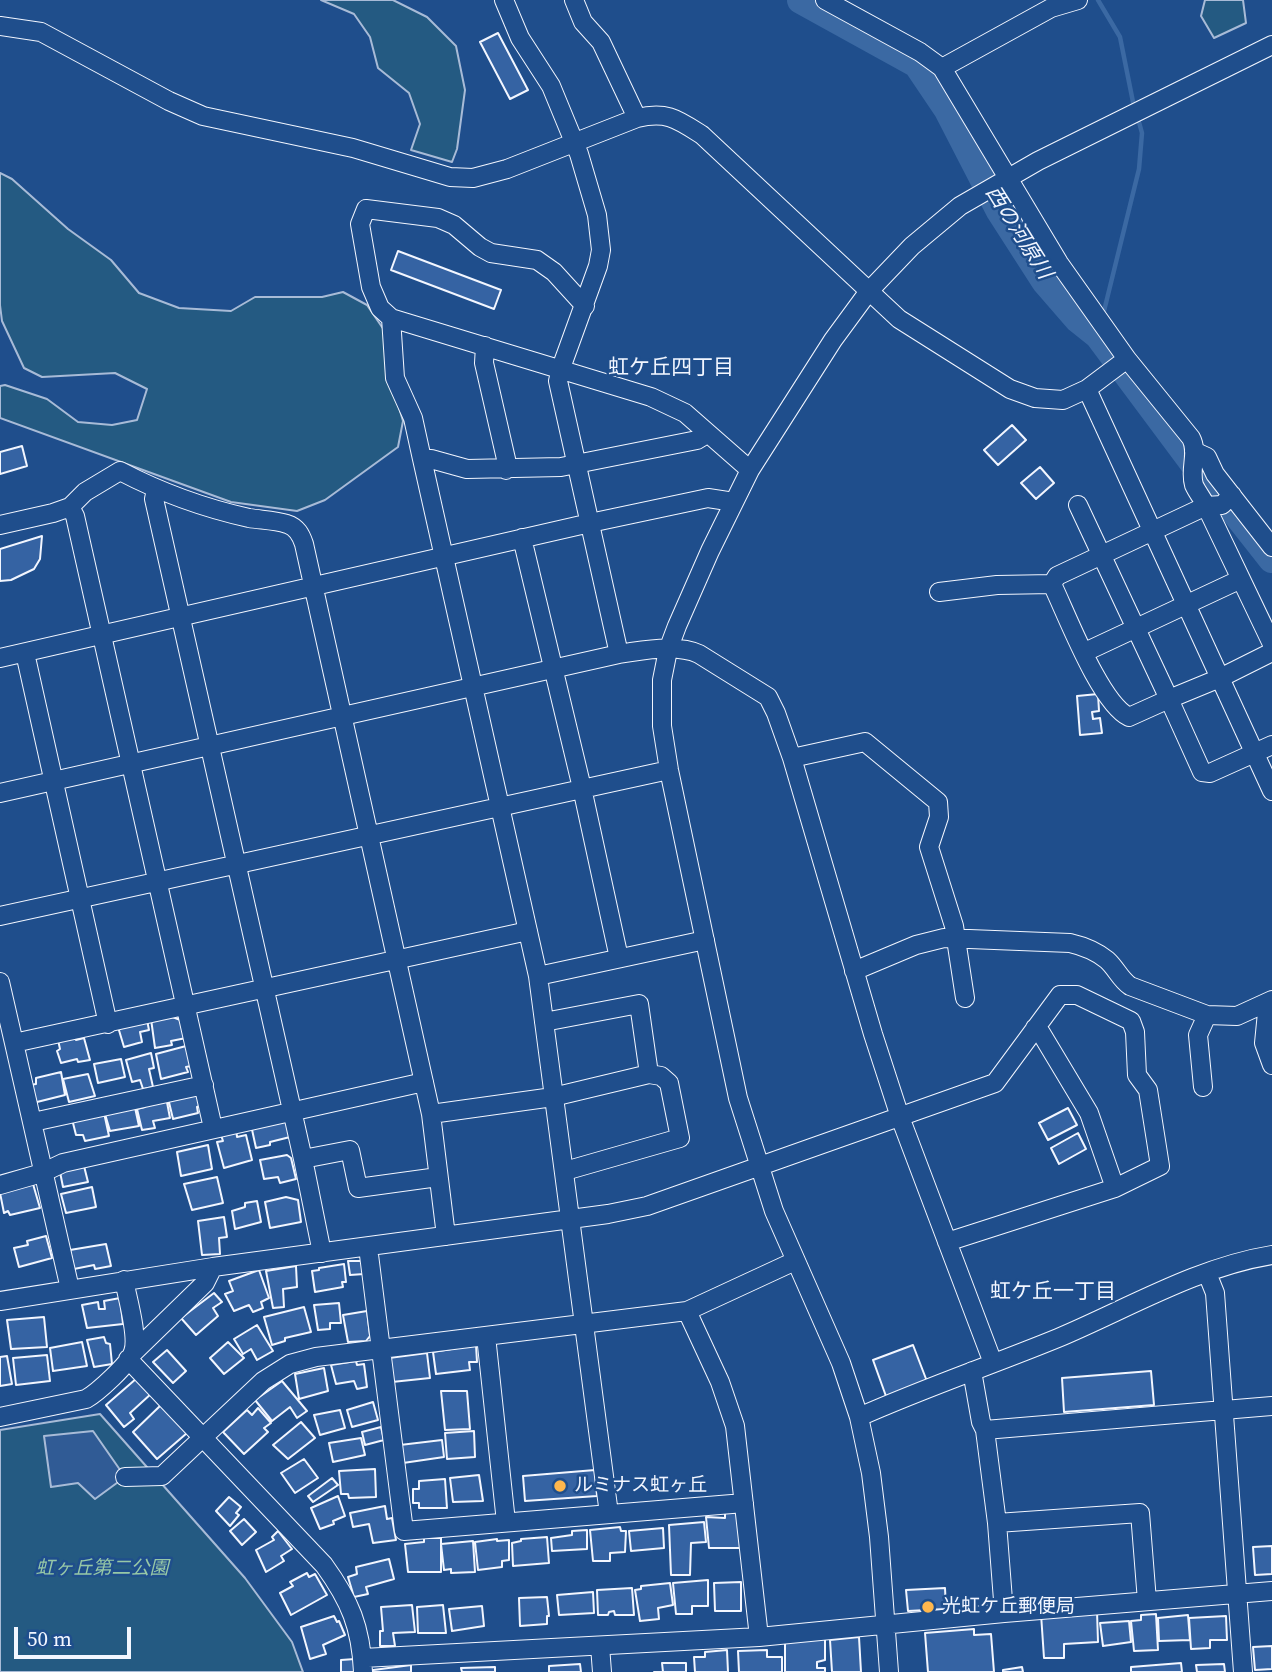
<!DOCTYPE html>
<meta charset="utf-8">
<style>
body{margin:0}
#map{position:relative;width:1272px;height:1672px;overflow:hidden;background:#1f4e8c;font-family:"Source Serif 4",serif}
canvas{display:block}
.scale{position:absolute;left:14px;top:1627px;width:117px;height:32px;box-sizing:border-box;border:4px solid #f2f6ff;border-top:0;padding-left:9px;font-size:21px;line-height:24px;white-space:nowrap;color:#f2f6ff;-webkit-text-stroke:5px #1f4e8c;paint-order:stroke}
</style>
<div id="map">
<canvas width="1272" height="1672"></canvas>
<div class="scale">50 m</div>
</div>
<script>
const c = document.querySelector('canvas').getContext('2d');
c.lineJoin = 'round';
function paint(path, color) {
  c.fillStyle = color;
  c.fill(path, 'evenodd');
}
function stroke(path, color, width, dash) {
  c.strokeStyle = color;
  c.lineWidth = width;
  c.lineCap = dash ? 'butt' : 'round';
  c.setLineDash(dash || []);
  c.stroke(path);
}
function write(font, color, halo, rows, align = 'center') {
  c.font = font + ' "Source Serif 4","Noto Sans JP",serif';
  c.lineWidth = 5;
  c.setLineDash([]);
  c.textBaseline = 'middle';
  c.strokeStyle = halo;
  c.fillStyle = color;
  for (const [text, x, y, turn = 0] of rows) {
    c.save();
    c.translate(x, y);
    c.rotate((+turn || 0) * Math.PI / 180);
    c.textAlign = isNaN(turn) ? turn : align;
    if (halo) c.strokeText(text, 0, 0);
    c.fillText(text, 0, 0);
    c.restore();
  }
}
const green = new Path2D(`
 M321,0H393L427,17L456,46L465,90L457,149L452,162L411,150L420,124L409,93L378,68L370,37L354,14Z
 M1205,0H1243L1246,23L1214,38L1201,16Z
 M0,173L12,179L68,229L111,260L139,293L179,308L231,311L255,297H322L343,292L367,305L384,330L390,377L403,421L398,447L325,500L297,511L231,502L0,418V386L5,385L47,399L78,422L112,425L137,420L147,389L115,373L42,377L24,368L2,321L0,305Z
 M100,1414L245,1578L292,1642L303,1672H0V1430Z`);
paint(green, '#245a82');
stroke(green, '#a8bbd7', 2);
const parking = new Path2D(`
 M93,1431L125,1477L95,1499L78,1483L51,1487L44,1436Z`);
paint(parking, '#305b95');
stroke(parking, '#a8bbd7', 2);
stroke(new Path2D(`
 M1098,0L1120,37L1134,107
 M1103,315L1139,169L1142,133L1137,115`), '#3b69a3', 4.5);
stroke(new Path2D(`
 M801,0L917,64L948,110L1000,211L1045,281L1078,319L1098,335L1206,480L1235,512L1272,559`), '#3b69a3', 28);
const building = new Path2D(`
 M498,33L528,90L510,99L480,42Z
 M398,251L501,290L494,309L391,270Z
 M1012,425L1026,440L998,465L984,450Z
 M22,446L27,466L0,474V452Z
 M1040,467L1054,483L1036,499L1021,483Z
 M42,536L40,559L34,569L11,580L0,581V549Z
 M1098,694L1099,711L1092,712L1093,719L1100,718L1102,733L1080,735L1077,696Z
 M167,1015L183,1021L186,1038L171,1041L172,1045L155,1048L151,1019Z
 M147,1020L149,1030L140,1032L142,1042L124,1047L118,1027Z
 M75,1036L76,1040L84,1038L90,1060L78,1062L77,1059L61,1063L57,1051L60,1049L58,1040Z
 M186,1046L191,1066L186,1067L188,1072L161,1079L156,1054Z
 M151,1053L154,1068L149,1069L153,1087L143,1089L140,1080L132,1082L126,1060Z
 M121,1059L125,1077L98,1083L94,1064Z
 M61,1072L65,1095L33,1103L30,1085L36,1084V1078Z
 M88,1074L95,1096L69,1102L63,1079Z
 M199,1091L202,1105L197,1107L198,1113L173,1119L168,1098Z
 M166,1097L170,1118L153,1121L155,1128L142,1130L137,1109L145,1107L144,1102Z
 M134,1103L139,1126L110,1131L105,1114Z
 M103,1108L109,1136L85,1141L83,1135H76L72,1119Z
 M1068,1108L1077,1125L1048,1140L1039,1123Z
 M286,1119L290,1137L270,1142V1145L256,1148L251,1125Z
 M236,1129L237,1137L246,1135L252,1160L224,1168L217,1142L223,1141L220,1132Z
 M1078,1133L1086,1149L1059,1164L1051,1148Z
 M208,1145L212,1169L181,1176L177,1152Z
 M287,1155L291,1158L296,1179L280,1183L278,1177L264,1179L260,1160Z
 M83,1162L88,1182L63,1187L59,1167Z
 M217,1177L223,1203L192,1210L184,1184Z
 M33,1184L40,1208L10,1215L8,1211L4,1213L0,1193Z
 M92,1187L96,1207L66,1213L61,1194Z
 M286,1197L298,1200L301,1222L270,1228L265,1202Z
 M257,1201L261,1222L235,1229L232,1211L245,1207V1203Z
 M224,1217L227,1237L219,1238L220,1254L202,1255L198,1221Z
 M46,1236L52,1258L19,1267L14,1248L28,1245L27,1241Z
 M106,1244L111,1266L95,1269L94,1265L74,1269L70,1250Z
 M348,1261H362L364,1274L350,1275Z
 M344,1264L346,1282H342L343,1287L315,1292L312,1271L319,1270V1268Z
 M296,1266L297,1287L283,1289L284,1307L273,1308L266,1271Z
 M259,1270L269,1298L261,1302L263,1308L253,1312L249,1305L234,1311L225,1294L233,1291L229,1281Z
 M214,1293L222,1302L213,1308L218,1316L196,1335L181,1318Z
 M120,1298L123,1324L87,1328L82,1305L98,1302L99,1309H105L104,1301Z
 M339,1303L341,1323H330V1329L318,1330L314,1305Z
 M304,1307L311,1332L285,1338V1341L272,1345L264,1317Z
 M367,1311L370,1336L366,1341L348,1342L343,1315Z
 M44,1317L47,1347L11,1349L7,1320Z
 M257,1325L273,1351L257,1360L251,1349L243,1354L234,1339Z
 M104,1337L106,1343L110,1344L112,1364L94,1367L87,1340Z
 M82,1342L87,1366L53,1371L50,1348Z
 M228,1342L244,1358L224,1374L210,1358Z
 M476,1345L477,1362H469L470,1370L436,1374L433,1352Z
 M913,1345L928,1384L887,1399L873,1360Z
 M167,1350L186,1371L173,1383L153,1362Z
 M427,1353L430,1378L392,1382L389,1358Z
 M47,1355L50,1381L16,1385L13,1358Z
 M7,1356L12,1384L0,1386V1357Z
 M356,1361L357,1365L364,1364L367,1387L357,1389L354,1381L336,1384L331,1365Z
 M324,1368L328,1391L299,1399L295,1374Z
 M1151,1371L1154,1405L1064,1412L1062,1378Z
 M137,1378L152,1393L130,1413L134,1419L124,1427L106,1405Z
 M282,1381L307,1411L297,1418L290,1407L272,1421L255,1400Z
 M441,1391H467L470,1429L445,1430Z
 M373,1402L378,1420L352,1427L347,1410Z
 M161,1405L187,1433L157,1459L133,1432Z
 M258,1408L271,1423L264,1428L268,1432L244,1454L223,1432L247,1410L252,1415Z
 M340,1410L345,1428L320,1435L314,1415Z
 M301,1422L315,1438L288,1459L273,1445Z
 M381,1427L384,1440L365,1445L362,1432Z
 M474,1431L475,1457L447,1459L445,1433Z
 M361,1438L365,1455L333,1462L329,1443Z
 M442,1440L444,1457L403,1463L400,1445Z
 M304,1459L318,1478L295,1493L281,1473Z
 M375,1469L376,1497L349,1498L348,1494H341L339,1471Z
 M595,1470L597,1496L525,1501L523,1476Z
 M479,1475L483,1501L453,1502L450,1478Z
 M332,1478L338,1485L313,1502L308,1496Z
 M445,1479L447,1508H419V1503H413V1489H419V1481Z
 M338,1496L345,1516L333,1521L334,1524L320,1529L311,1508Z
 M229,1497L241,1507L236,1513L239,1515L230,1526L216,1511Z
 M385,1506L387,1519L392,1518L396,1540L373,1543L369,1524L353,1527L350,1513Z
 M725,1513H739L742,1548H709L706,1517L725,1518Z
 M244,1519L256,1532L242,1545L230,1531Z
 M704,1522L706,1542L691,1543L690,1575H671L669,1525Z
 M620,1527L621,1531H626L625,1552L610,1553V1561H593L590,1530Z
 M663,1528L664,1548L631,1551L629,1531Z
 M587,1530V1549L552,1551L551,1538L572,1535V1531Z
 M278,1531L292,1549L281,1556L284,1561L266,1572L256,1550L274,1540L272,1537Z
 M547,1537L549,1563L513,1566L512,1543L521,1541V1539Z
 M424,1538H441V1572H408L405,1544L424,1542Z
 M497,1539V1541L509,1540V1560L502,1561V1567L478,1570L475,1542Z
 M473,1541L475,1572L451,1573V1569L444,1570L441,1544Z
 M1272,1546V1574L1255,1575L1253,1547Z
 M389,1559L394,1579L366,1587L368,1594L354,1597L348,1577L357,1574L356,1567Z
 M307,1573L309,1577L315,1574L327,1595L291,1615L280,1593L293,1586L290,1582Z
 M708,1580V1606H692V1614H676L673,1583Z
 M741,1582V1611H715L714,1583Z
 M670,1583L673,1605L658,1608L659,1619L640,1621L635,1590L641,1589V1586Z
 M632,1588L634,1615H615L614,1611L609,1612L608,1615H598L597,1590Z
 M945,1588L946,1609L908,1611L906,1590Z
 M593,1592L594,1613L559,1615L557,1595Z
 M547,1597L549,1616H547V1624L520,1626L519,1598Z
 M412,1605L415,1632L393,1633L395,1646H380V1631H383L381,1607Z
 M443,1605L446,1633H418L417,1607Z
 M482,1606L484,1626L452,1631L449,1609Z
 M1097,1611L1098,1642L1064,1644V1658H1044L1041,1614Z
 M1156,1614L1158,1650L1134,1651L1131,1621L1141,1620V1615Z
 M1188,1615L1190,1640L1159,1641L1158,1618Z
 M334,1616L337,1622L339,1621L345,1635L323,1645L326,1654L310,1659L301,1627Z
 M1226,1616L1227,1640H1210V1648L1191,1649L1189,1618Z
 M1129,1621L1131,1642L1103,1646L1100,1623Z
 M974,1629V1635L991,1634L994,1672H928L925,1633Z
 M859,1637L861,1672H832L830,1640Z
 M825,1638V1660L817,1662V1668H825V1672H785V1641Z
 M1272,1646V1669L1255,1670L1253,1647Z
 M727,1650L728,1672H695L694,1657H705V1652Z
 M767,1650V1657H782V1672H739L738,1651Z
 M355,1659L356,1672H341V1660Z
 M662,1663H686V1672H654H663Z
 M1181,1663L1182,1672H1131V1667Z
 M580,1664L581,1672H549V1666Z
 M1224,1664L1225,1672H1197L1196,1665Z
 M411,1665V1672H366V1671Z
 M495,1667V1672H462L461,1668Z
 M1022,1667L1023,1672H1003V1670Z`);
paint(building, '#3563a3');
stroke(building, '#f2f6ff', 2);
const minor = new Path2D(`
 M504,0L520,38L551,86L579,154L597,215L601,250L598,266L561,368L558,381L619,654
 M574,0L583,22L601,42L637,118
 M825,0L920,52L942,68L1059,263L1127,359L1191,438C1199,453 1189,469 1194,485C1197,492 1203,499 1206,506L1272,644
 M0,26L41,32L169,101L203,116L353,148L450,177L473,178L507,169L637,118C667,111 677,119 702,135L899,319L1010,389L1035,398L1063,400L1087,389L1127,359
 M942,68L1051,8L1078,0
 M585,306L554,272L537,260L491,253L480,247L454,225L438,218L366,209L360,224L371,287L380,308L391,318L651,397L685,413L750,470
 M391,318L395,378L413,418L422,459
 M485,346L484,363L506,459V470
 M1087,389L1272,791
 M1194,451L1207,457L1215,474L1272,547
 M156,489L154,499L303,1159L322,1253
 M70,507L75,516L213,1128
 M0,525L53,513L70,507L85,492L120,471C160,492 204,508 249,518C261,520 275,520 287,524C297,527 301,535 304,544L431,1114L446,1236
 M522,538L582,788L619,958
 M1052,584C1067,615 1100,703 1129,717L1169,699L1078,505
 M1052,584L1057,576L1206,506L1222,505L1232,495
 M939,592L997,585L1052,584
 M1085,652L1241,579
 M1272,652L1220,678L1169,699L1202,772L1210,773L1272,745
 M25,653L108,1024
 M0,658L590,523L708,498L734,502
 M792,758L865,742L938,802L939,817L929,847L954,926L965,998
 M0,793L619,654C642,650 678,644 699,654L768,697L776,713L792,758L873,1034L900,1117L993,1363
 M0,916L669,770
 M854,971L916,945L944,938L1070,943C1083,946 1096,951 1107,960C1116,968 1120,979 1130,986L1207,1015L1237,1016L1272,1000
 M538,976L705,940
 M0,982L14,1043
 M1268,1002L1264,1043L1272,1065
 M544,1022L639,1004L649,1074
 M1035,1028L1041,1033L1089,1113L1115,1188
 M1203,1087L1198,1035L1207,1015
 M431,1114L553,1097L649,1074L661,1076L669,1083L680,1138L565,1171
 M33,1122L204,1085
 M303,1159L350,1150L358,1188L438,1177
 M0,1185L42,1173L63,1163L424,1082
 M368,1247L404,1531L744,1503
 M1207,1273L1215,1293L1243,1672
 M70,1289L14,1043L528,931
 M0,1301L213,1267L608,1214L647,1206L995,1083L1060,995H1077L1131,1021L1135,1032L1137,1075L1148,1090L1160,1166L1115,1188L947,1242
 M687,1311L720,1382L735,1426L759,1637
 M486,1336L506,1522
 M134,1352L205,1283L213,1267
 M128,1359L324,1565C350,1601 361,1627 363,1672
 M972,1371L981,1422L985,1430L997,1523L1004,1613
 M0,1417L86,1399C97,1393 129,1364 133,1352C139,1337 127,1297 124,1280
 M859,1417C924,1388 992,1365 1058,1338C1127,1309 1197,1267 1272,1255
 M985,1430L1272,1406
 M125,1477L162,1476L263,1381L290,1364L316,1357L687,1311L795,1261
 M609,1514L538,976L422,459H431L467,469L561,467L697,440L707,434
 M997,1523L1140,1513L1147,1601
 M600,1646L602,1672
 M363,1658L759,1637L1004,1613L1272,1591
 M889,1672L879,1537L871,1473L859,1417L841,1363L774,1211L738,1098L669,770L662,726V680L668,650L677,626L710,551L750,470L833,340L869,291L912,246L960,206L1038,161L1272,45`);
stroke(minor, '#f2f6ff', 20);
stroke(minor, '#1f4e8c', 18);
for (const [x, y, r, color] of [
 [560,1486,7,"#ffb74d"],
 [928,1607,7,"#ffb74d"]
]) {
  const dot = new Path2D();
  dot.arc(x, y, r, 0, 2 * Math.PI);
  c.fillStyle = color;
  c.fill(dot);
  stroke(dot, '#1f4e8c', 2.5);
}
write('19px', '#f2f6ff', '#1f4e8c', [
 ["ルミナス虹ヶ丘",574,1486],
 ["光虹ケ丘郵便局",942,1607]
], 'left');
write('italic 19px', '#97c8a6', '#1f4e8c', [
 ["虹ヶ丘第二公園",102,1569]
]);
write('italic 21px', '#f2f6ff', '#1f4e8c', [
 ["西の河原川",1018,233,58]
]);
write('21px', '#f2f6ff', '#1f4e8c', [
 ["虹ケ丘四丁目",671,369],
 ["虹ケ丘一丁目",1053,1293]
]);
</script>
